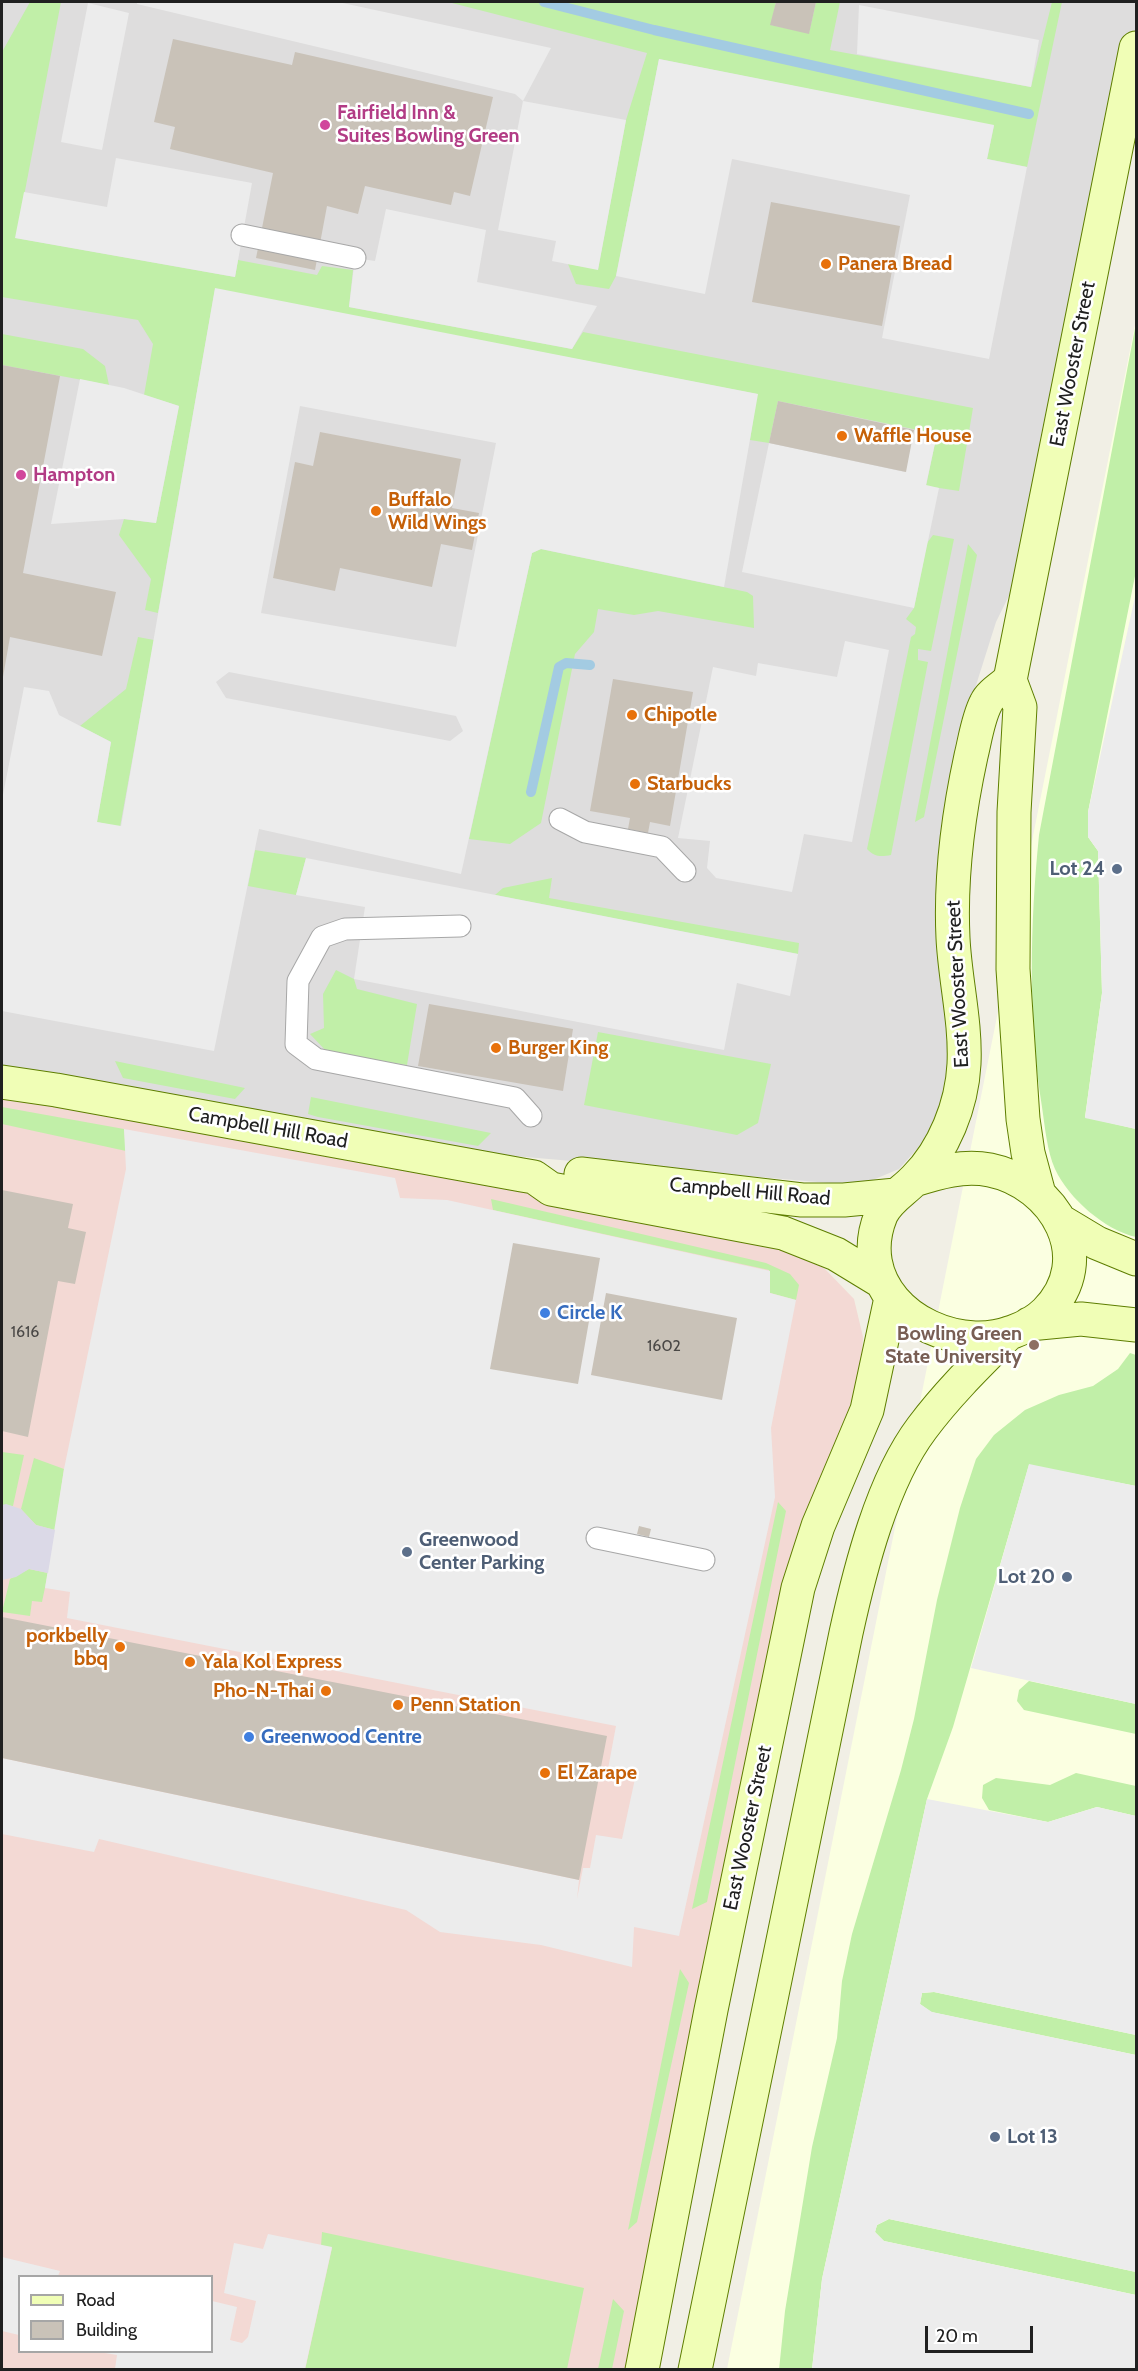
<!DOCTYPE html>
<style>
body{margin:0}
#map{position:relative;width:1138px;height:2371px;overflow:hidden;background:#f1efe5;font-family:Cabin,sans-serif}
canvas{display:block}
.frame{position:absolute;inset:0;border:3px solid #202020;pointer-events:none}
.legend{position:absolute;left:18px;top:2275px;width:195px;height:78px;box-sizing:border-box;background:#fff;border:2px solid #a6a6a6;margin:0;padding:8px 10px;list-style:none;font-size:18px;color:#202020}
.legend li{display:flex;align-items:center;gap:12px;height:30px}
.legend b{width:30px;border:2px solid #a6a6a6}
.scale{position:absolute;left:925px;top:2326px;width:108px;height:27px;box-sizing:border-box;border:3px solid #202020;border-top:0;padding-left:8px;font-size:18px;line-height:21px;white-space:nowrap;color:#202020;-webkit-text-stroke:4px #fff;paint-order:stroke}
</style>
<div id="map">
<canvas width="1138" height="2371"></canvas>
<div class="frame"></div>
<ul class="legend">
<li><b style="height:8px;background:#f0feb6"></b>Road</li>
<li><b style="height:16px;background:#c9c2b8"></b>Building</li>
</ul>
<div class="scale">20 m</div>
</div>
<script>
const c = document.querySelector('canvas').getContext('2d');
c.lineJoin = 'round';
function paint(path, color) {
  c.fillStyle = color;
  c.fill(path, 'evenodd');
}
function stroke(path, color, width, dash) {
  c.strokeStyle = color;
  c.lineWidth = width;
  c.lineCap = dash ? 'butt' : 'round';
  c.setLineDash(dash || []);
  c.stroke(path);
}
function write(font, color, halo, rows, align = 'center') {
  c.font = font + ' Cabin,sans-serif';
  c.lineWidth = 5;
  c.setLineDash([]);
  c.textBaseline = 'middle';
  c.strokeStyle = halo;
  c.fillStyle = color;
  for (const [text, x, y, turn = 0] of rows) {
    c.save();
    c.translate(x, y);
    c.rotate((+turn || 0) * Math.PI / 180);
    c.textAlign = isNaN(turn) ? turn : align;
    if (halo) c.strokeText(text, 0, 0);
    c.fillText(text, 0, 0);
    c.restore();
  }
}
paint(new Path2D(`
 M2,2H1136V48L1038,537L996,622L972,698L946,803L937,864L938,945L947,1042V1073L940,1109L924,1141L899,1169L868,1182L841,1184L455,1151L2,1072Z`), '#dedddd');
paint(new Path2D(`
 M2,1081L270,1129L787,1250L812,1259L826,1270L854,1299L863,1337L861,1370L642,2369L2,2370ZM20,2276H212V2352H20Z`), '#f3d9d4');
paint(new Path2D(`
 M1136,320V2369H727Z`), '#fbffe1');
paint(new Path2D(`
 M30,2H61L16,238L235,277L238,260L317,275L322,266L353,270L349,307L572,349L583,332L973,408L959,491L926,486L937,434L778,401L769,443L750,440L757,394L215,289L158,613L145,610L151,579L119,535L124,519L156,523L179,406L144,395L153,344L138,320L2,297V52Z
 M448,2H776L771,25L809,33L816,2H840L830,50L1031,87L1052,2H1062L1027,167L987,159L994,126L659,59L616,276L609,289L576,284L568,264L598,269L626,120L647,53Z
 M1136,323V571L1088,812V837L1098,851L1102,993L1085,1117L1136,1129V1237C1105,1230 1069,1199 1055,1169C1047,1151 1045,1127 1042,1107C1028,1017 1030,925 1039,835Z
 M2,334L83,349L105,366L109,385L2,365Z
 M933,535L954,539L931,651L918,649V660L928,662L891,855C881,857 874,857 867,849L911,637L915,634L916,627L906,619L914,608L927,543Z
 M968,544L977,555L924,817L915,822Z
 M541,549L747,592L753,596L754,628L658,611L634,615L598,609L594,632L575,654L541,823L510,844L469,839L532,553Z
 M138,637L154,640L120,827L97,822L111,742L80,726L126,689Z
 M255,850L306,858L296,895L248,886Z
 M552,878L549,898L799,943L798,954L495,895L503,888Z
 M336,970L354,979L357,989L417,1004L407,1065L327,1052L310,1034L324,1028L323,994Z
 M598,1032L771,1064L758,1123L737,1135L584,1105Z
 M115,1061L245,1088L235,1099L123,1078Z
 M311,1097L491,1133L478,1146L318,1117L308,1114Z
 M2,1107L124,1129L126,1151L2,1124Z
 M491,1199L766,1263L790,1274L799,1285L796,1300L770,1293L769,1270L493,1210Z
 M1130,1353L1136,1355V1486L1029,1465L953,1727L927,1799L822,2279L812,2369L779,2370L785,2311L812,2147L837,2038L842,1981L852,1934L901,1770L914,1719L937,1600L960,1508L976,1459L994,1435L1025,1410L1059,1395L1093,1386L1118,1369Z
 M2,1452L24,1455L13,1506L2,1505Z
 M34,1458L64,1469L55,1530L36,1525L21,1509Z
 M778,1502L786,1511L707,1902L692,1909Z
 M29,1569L48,1573L42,1602L32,1601L30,1616L2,1612L10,1579Z
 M1029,1681L1136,1704V1734L1024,1710L1017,1701L1019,1690Z
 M1076,1773L1136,1786V1816L1097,1807L1048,1822L989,1810L982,1798L983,1785L996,1778L1050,1785Z
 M680,1969L689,1983L637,2222L628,2230Z
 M934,1992L1136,2035V2055L931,2012L920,2004L922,1993Z
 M889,2219L1136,2272V2295L884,2241L875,2232L877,2225Z
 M322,2232L584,2288L567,2369L305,2370L332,2248L321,2246Z
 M613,2299L624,2311L612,2369H598Z`), '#c1efa8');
paint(new Path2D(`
 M137,2H338L551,48L523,101L626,120L598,270L552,261L556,241L498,230L523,101L515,94L137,4Z
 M88,3L129,13L102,150L61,142Z
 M859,5L1039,40L1031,87L857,54Z
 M659,59L994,125L987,159L1027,167L989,359L882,338L910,195L732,159L705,294L616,276Z
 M116,158L252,183L235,277L15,238L24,192L107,207Z
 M386,209L486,230L477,282L597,306L572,349L349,307L355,258L375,261Z
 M215,288L758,394L724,587L541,549L532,553L461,874L259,829L214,1051L2,1011V800L24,687L49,691L59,715L111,742L97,822L121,826ZM300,406L496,443L456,647L261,613ZM229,672L456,716L463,731L450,741L226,698L216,682Z
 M80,379L124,388L179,406L156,523L124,519L51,524Z
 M914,430L937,434L926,485L939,488L914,608L742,572L769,443L905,472Z
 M1136,592V1129L1085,1118L1102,993L1098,851L1088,837V812Z
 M845,641L889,650L852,842L804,834L792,892L716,878L707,868L710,841L678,838L713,667L756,676L758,663L837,677Z
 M306,858L798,954L790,996L737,983L724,1050L354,979L365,907L296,895Z
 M124,1129L395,1178L400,1198L447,1200L770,1271V1293L796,1300L771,1428L775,1497L679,1936L634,1927L632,1967L541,1945L440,1932L406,1910L99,1839L94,1852L2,1834V1758L579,1880L577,1899L583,1868H590L596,1835L622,1839L636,1774L608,1769L616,1726L67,1618L70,1592L45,1588L64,1469L126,1169Z
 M1029,1464L1136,1486V1704L971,1668Z
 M927,1799L1048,1822L1097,1807L1136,1816V2035L934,1992L922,1993L920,2004L932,2012L1136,2055V2272L889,2219L877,2225L875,2232L884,2241L1136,2295V2369H812L822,2279Z
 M268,2234L332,2247L305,2369H115L117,2355L99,2352H212V2301L237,2307L230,2340L242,2343L248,2337L256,2301L224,2293L234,2243L263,2249Z
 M2,2257L60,2271L58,2276H20L19,2335L2,2331Z`), '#ececec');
paint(new Path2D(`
 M6,1504L21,1509L36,1525L55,1530L48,1573L29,1569L16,1577L2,1580V1505Z`), '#dbd9e7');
stroke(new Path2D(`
 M544,2L654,30L1029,114
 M531,792L559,667L566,663L590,665`), '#a3cbe2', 10);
paint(new Path2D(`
 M776,2H816L809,34L770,25Z
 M173,39L292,65L295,52L493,97L470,196L454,192L451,205L365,186L358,214L327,206L315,270L256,258L273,173L170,149L175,127L154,122Z
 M771,202L900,226L882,326L752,302Z
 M2,365L60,376L23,573L116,592L102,656L10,637L3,677Z
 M778,401L914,430L906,472L769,443Z
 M320,432L461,459L452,508L479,513L472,550L441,544L432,587L340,568L335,591L273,578L295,462L313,466Z
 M613,679L693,692L670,826L650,822L648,833L628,829L630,818L590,811Z
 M429,1004L573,1029L563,1091L418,1066Z
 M2,1190L73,1204L68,1228L86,1232L75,1284L58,1281L28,1437L2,1431Z
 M513,1243L600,1258L578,1384L490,1369Z
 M606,1293L737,1318L722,1400L591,1375Z
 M639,1526L651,1529L649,1537L637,1534Z
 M2,1617L607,1736L579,1880L2,1758Z`), '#c9c2b8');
const lane = new Path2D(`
 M242,235L355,258
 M560,819L585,832L662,847L685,871
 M460,926L345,929L322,937L298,981L296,1044L316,1059L515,1098L531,1116
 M597,1538L704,1560`);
const secondary = new Path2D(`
 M2,1082L56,1090L522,1175L534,1177L551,1189L783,1233L836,1254L882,1282
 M581,1174L802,1200H844L896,1195
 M914,1180C939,1172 963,1165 990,1170C1055,1183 1099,1259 1046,1312C1029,1329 999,1339 975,1338C911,1335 854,1281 881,1215C888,1199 904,1191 915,1179C944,1150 962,1105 964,1064C966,1022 955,980 953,938C950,876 958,816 971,756C975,740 978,718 986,703C990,694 1002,687 1010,680
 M1039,1194L1028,1153L1023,1119L1013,969L1014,812L1020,707L1010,680L1136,48
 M1062,1222L1097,1243L1136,1259
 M1029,1324L1081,1319L1136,1325
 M642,2370L711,2010L798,1588L818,1526L867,1410L891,1298
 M695,2370L846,1633C860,1569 882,1481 922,1428C948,1393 979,1363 1009,1333`);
stroke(lane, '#a7a7a7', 23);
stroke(secondary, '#5e7e00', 35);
stroke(lane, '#fff', 21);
stroke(secondary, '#f0feb6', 33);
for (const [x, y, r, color] of [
 [325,125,6,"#d1479c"],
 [826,264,6,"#e8710a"],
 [842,436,6,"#e8710a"],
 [21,475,6,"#d1479c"],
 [376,511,6,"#e8710a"],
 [632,715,6,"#e8710a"],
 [635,784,6,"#e8710a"],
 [1117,869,6,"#5c6f8a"],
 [496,1048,6,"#e8710a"],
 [545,1313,6,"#3f7fe0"],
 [1034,1345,6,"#8d6e63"],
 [407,1552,6,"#5c6f8a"],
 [1067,1577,6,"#5c6f8a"],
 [120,1647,6,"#e8710a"],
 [190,1662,6,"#e8710a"],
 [326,1691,6,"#e8710a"],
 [398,1705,6,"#e8710a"],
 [249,1737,6,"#3f7fe0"],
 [545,1773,6,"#e8710a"],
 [995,2137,6,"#5c6f8a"]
]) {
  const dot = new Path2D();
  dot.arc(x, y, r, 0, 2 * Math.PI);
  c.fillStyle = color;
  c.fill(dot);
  stroke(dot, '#fff', 2);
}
write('16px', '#4a4846', null, [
 ["1616",25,1332],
 ["1602",664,1346]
]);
write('bold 20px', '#b23c85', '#fff', [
 ["Fairfield Inn &",337,113],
 ["Suites Bowling Green",337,136],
 ["Hampton",33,475]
], 'left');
write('bold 20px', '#c56008', '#fff', [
 ["Panera Bread",838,264],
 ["Waffle House",854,436],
 ["Buffalo",388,500],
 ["Wild Wings",388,523],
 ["Chipotle",644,715],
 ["Starbucks",647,784],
 ["Burger King",508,1048],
 ["porkbelly",108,1636,"right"],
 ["bbq",108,1659,"right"],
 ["Yala Kol Express",202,1662],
 ["Pho-N-Thai",314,1691,"right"],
 ["Penn Station",410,1705],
 ["El Zarape",557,1773]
], 'left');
write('20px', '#202020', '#fff', [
 ["East Wooster Street",1073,364,-79],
 ["East Wooster Street",958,984,-93],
 ["Campbell Hill Road",268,1128,10],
 ["Campbell Hill Road",750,1192,5],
 ["East Wooster Street",748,1828,-78]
]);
write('bold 20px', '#4e5e75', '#fff', [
 ["Lot 24",1105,869],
 ["Greenwood",419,1540,"left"],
 ["Center Parking",419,1563,"left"],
 ["Lot 20",1055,1577],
 ["Lot 13",1007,2137,"left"]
], 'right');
write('bold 20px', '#366cbe', '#fff', [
 ["Circle K",557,1313],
 ["Greenwood Centre",261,1737]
], 'left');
write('bold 20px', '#785e54', '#fff', [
 ["Bowling Green",1022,1334],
 ["State University",1022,1357]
], 'right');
</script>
